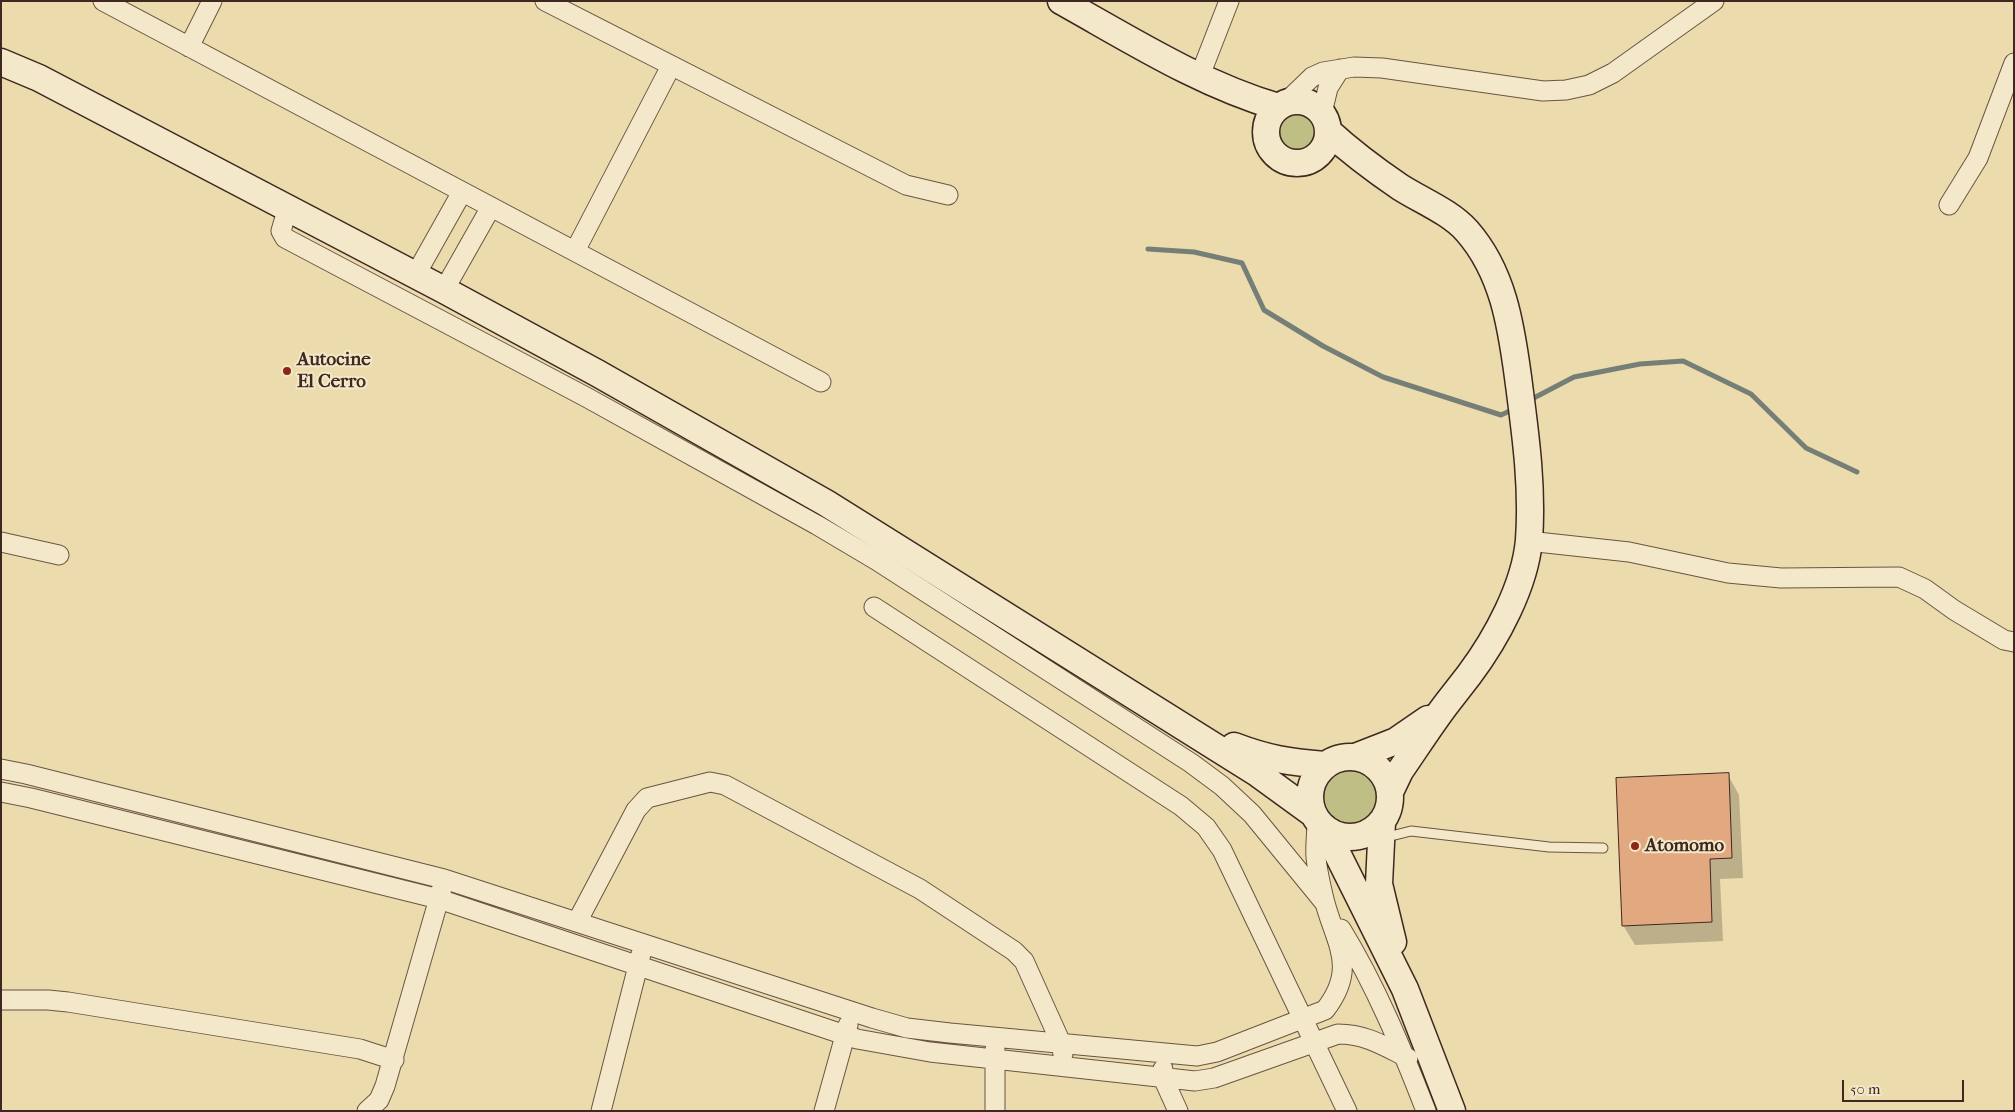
<!DOCTYPE html>
<style>
body{margin:0}
#map{position:relative;width:2015px;height:1112px;overflow:hidden;background:#ecdbac;font-family:"IM FELL French Canon",serif}
canvas{display:block}
.frame{position:absolute;inset:0;border:2px solid #3e2820;pointer-events:none}
.scale{position:absolute;left:1842px;top:1080px;width:122px;height:22px;box-sizing:border-box;border:2px solid #3e2820;border-top:0;padding-left:6px;font-size:15px;line-height:18px;white-space:nowrap;color:#3e2820;-webkit-text-stroke:4px #f3e8c9;paint-order:stroke}
</style>
<div id="map">
<canvas width="2015" height="1112"></canvas>
<div class="frame"></div>
<div class="scale">50 m</div>
</div>
<script>
const c = document.querySelector('canvas').getContext('2d');
c.lineJoin = 'round';
function paint(path, color) {
  c.fillStyle = color;
  c.fill(path, 'evenodd');
}
function stroke(path, color, width, dash) {
  c.strokeStyle = color;
  c.lineWidth = width;
  c.lineCap = dash ? 'butt' : 'round';
  c.setLineDash(dash || []);
  c.stroke(path);
}
function write(font, color, halo, rows, align = 'center') {
  c.font = font + ' "IM FELL French Canon",serif';
  c.lineWidth = 4;
  c.setLineDash([]);
  c.textBaseline = 'middle';
  c.strokeStyle = halo;
  c.fillStyle = color;
  for (const [text, x, y, turn = 0] of rows) {
    c.save();
    c.translate(x, y);
    c.rotate((+turn || 0) * Math.PI / 180);
    c.textAlign = isNaN(turn) ? turn : align;
    if (halo) c.strokeText(text, 0, 0);
    c.fillText(text, 0, 0);
    c.restore();
  }
}
paint(new Path2D(`
 M1269 132a27 27 0 1 1 54 0a27 27 0 1 1-54 0Z
 M1321 797a29 29 0 1 1 58 0a29 29 0 1 1-58 0Z`), '#bfbe84');
paint(new Path2D(`
 M1728,775L1739,795L1743,878L1720,879L1723,941L1635,945L1623,925Z`), '#0003');
stroke(new Path2D(`
 M1148,249L1194,252L1242,263L1264,310L1323,346L1383,377L1501,415L1514,409
 M1528,401L1574,377L1640,364L1683,361L1751,394L1806,448L1857,472`), '#757f77', 5);
const building = new Path2D(`
 M1729,773L1732,858L1710,859L1712,922L1622,926L1616,778Z`);
paint(building, '#e2a980');
stroke(building, '#3e2820', 1);
const lane = new Path2D(`
 M1383,838L1411,831L1549,847L1603,848`);
const street = new Path2D(`
 M103,1L821,382
 M545,1L906,185L948,195
 M189,47L212,1
 M1199,78L1229,1
 M1286,102L1312,77L1323,72L1354,67L1382,68L1543,91L1566,90L1589,85L1613,73L1714,1
 M1322,113L1328,88L1340,69
 M1949,205L1978,158L2014,63
 M288,207L281,231L285,238L586,397L817,525L876,560L1191,763L1222,786L1252,814L1324,902
 M575,251L671,66
 M416,274L462,192
 M444,290L491,207
 M1528,541L1629,552L1728,573L1781,578L1899,577L1925,589L1954,610L2004,640L2014,642
 M1,542L59,555
 M874,607L1181,806L1206,827L1222,850L1347,1111
 M1,769L26,774L444,879L872,1018L907,1028L950,1033L1197,1056L1217,1052L1325,1010C1360,965 1333,941 1323,895C1320,882 1317,869 1316,857C1315,846 1317,833 1317,822
 M1,792L31,798L439,899L857,1039L930,1052L1195,1081L1214,1078L1338,1034C1366,1034 1384,1046 1408,1058
 M577,922L636,810L647,798L710,782L725,785L920,889L1014,951L1024,961L1061,1043L1063,1054
 M1341,929C1376,986 1402,1049 1426,1111
 M1,1000H48L68,1002L360,1049L394,1060
 M1163,1069V1078L1178,1111
 M367,1111L379,1100L385,1086L442,888
 M601,1111L641,954
 M824,1111L848,1025
 M995,1111V1049`);
const secondary = new Path2D(`
 M1061,1C1131,40 1200,84 1278,107
 M1,62L39,78L444,290L597,373L826,503L1257,773L1312,813
 M1266 132a31 31 0 1 1 62 0a31 31 0 1 1-62 0Z
 M1328,131C1351,152 1375,170 1400,187C1422,201 1450,212 1467,231C1503,272 1511,325 1518,377C1525,431 1533,485 1529,540C1525,586 1496,639 1469,675C1462,684 1455,693 1448,702C1431,724 1416,748 1400,771L1390,792
 M1234,746C1268,759 1289,762 1325,765
 M1310 797a40 40 0 1 1 80 0a40 40 0 1 1-80 0Z
 M1355,757L1396,741L1428,719
 M1382,822L1379,884L1393,942
 M1324,827L1405,989L1452,1111`);
stroke(lane, '#6a5543', 11);
stroke(street, '#6a5543', 21);
stroke(secondary, '#3e2820', 29);
stroke(lane, '#f3e8c9', 9);
stroke(street, '#f3e8c9', 19);
stroke(secondary, '#f3e8c9', 26);
for (const [x, y, r, color] of [
 [287,371,5,"#8f2418"],
 [1635,846,5,"#8f2418"]
]) {
  const dot = new Path2D();
  dot.arc(x, y, r, 0, 2 * Math.PI);
  c.fillStyle = color;
  c.fill(dot);
  stroke(dot, '#f3e8c9', 2);
}
write('bold 19px', '#3e2820', '#f3e8c9', [
 ["Autocine",297,360],
 ["El Cerro",297,382],
 ["Atomomo",1645,846]
], 'left');
</script>
